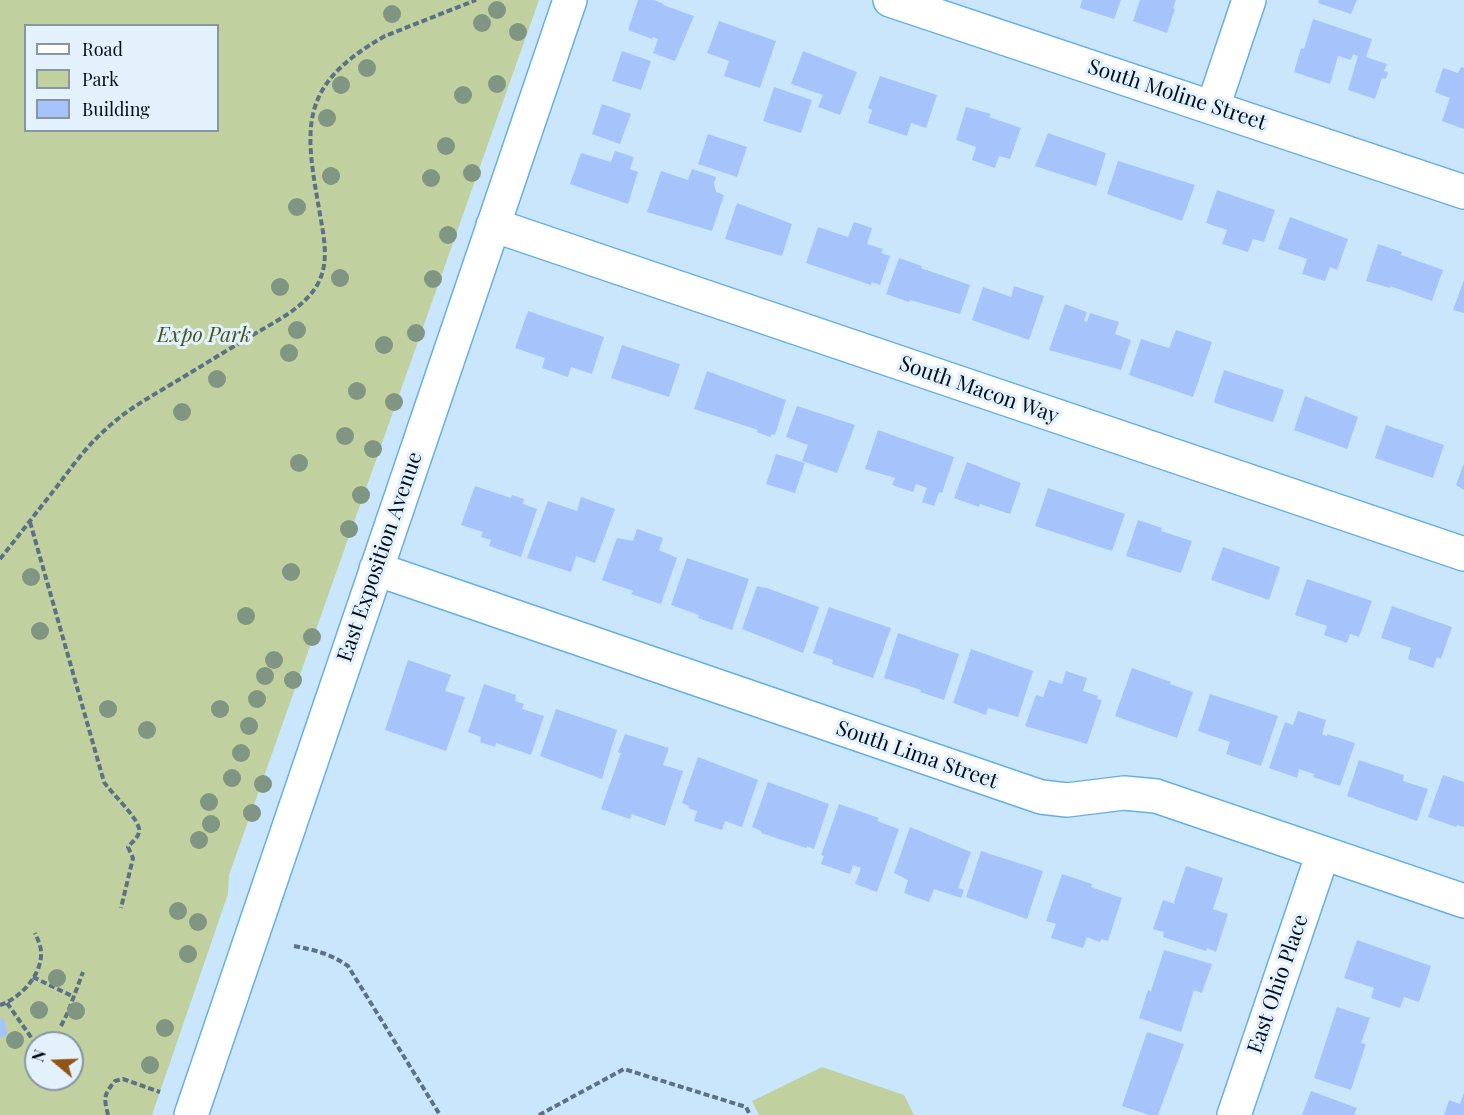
<!DOCTYPE html>
<style>
body{margin:0}
#map{position:relative;width:1464px;height:1115px;overflow:hidden;background:#cae6fd;font-family:"Playfair Display",serif}
canvas{display:block}
.legend{position:absolute;left:24px;top:24px;width:195px;height:108px;box-sizing:border-box;background:#e3f1fd;border:2px solid #8896a3;margin:0;padding:8px 10px;list-style:none;font-size:18px;color:#000d1c}
.legend li{display:flex;align-items:center;gap:12px;height:30px}
.legend b{width:30px;border:2px solid #8896a3}
.north{position:absolute;left:24px;top:1031px;width:60px;height:60px;box-sizing:border-box;background:#e3f1fd;border:2px solid #8896a3;border-radius:50%;rotate:289deg;font-size:16px;font-weight:700;line-height:24px;text-align:center;color:#000d1c}
.north::after{content:'';display:block;margin:auto;width:21px;height:27px;background:#915615;clip-path:polygon(50% 0,100% 100%,50% 72%,0 100%)}
</style>
<div id="map">
<canvas width="1464" height="1115"></canvas>
<ul class="legend">
<li><b style="height:8px;background:#fff"></b>Road</li>
<li><b style="height:16px;background:#c0d09f"></b>Park</li>
<li><b style="height:16px;background:#a6c4fb"></b>Building</li>
</ul>
<div class="north">N</div>
</div>
<script>
const c = document.querySelector('canvas').getContext('2d');
c.lineJoin = 'round';
function paint(path, color) {
  c.fillStyle = color;
  c.fill(path, 'evenodd');
}
function stroke(path, color, width, dash) {
  c.strokeStyle = color;
  c.lineWidth = width;
  c.lineCap = dash ? 'butt' : 'round';
  c.setLineDash(dash || []);
  c.stroke(path);
}
function write(font, color, halo, rows, align = 'center') {
  c.font = font + ' "Playfair Display",serif';
  c.lineWidth = 6;
  c.setLineDash([]);
  c.textBaseline = 'middle';
  c.strokeStyle = halo;
  c.fillStyle = color;
  for (const [text, x, y, turn = 0] of rows) {
    c.save();
    c.translate(x, y);
    c.rotate((+turn || 0) * Math.PI / 180);
    c.textAlign = isNaN(turn) ? turn : align;
    if (halo) c.strokeText(text, 0, 0);
    c.fillText(text, 0, 0);
    c.restore();
  }
}
paint(new Path2D(`
 M0,0H539L229,875L228,894L152,1115H0ZM26,26H218V130H26ZM36,1043H72V1079H36Z
 M822,1067L904,1095L914,1115H759L752,1101Z`), '#c0d09f');
paint(new Path2D(`
 M638,0H654L664,4L663,5L694,16L675,61L653,53L658,39L653,37L652,39L628,30Z
 M1082,0H1121L1114,19L1080,8Z
 M1140,0H1176L1173,8L1175,9L1167,33L1133,21Z
 M1319,0H1357L1351,14L1318,3Z
 M1313,19L1372,39L1366,57L1387,64L1384,71L1388,72L1386,79L1382,78L1375,99L1348,90L1358,56L1353,54L1351,60L1338,56L1330,84L1294,72L1301,48L1304,49Z
 M719,21L776,41L760,88L724,76L729,61L707,53Z
 M622,51L651,61L641,90L612,81Z
 M803,51L857,72L840,115L818,107L823,95L791,84Z
 M1461,67L1464,68V129L1442,121L1450,98L1435,92L1443,68L1458,73Z
 M880,76L937,95L926,128L911,123L907,136L868,123L872,110L868,108Z
 M774,87L812,100L801,133L763,121Z
 M602,104L631,114L620,144L592,134Z
 M966,107L991,114L989,117L1021,128L1010,159L999,156L995,168L972,160L976,147L956,140Z
 M1048,133L1106,153L1096,186L1035,166Z
 M708,134L747,147L737,177L698,164Z
 M615,151L634,157L630,169L638,172L628,204L570,184L581,153L611,162Z
 M1118,161L1195,185L1182,221L1107,194Z
 M692,169L716,177L714,183L716,192L724,195L712,231L647,212L661,171L688,180Z
 M1217,190L1275,210L1264,242L1253,239L1248,252L1222,244L1227,230L1206,223Z
 M737,203L792,224L782,256L725,239Z
 M1290,217L1348,239L1337,270L1330,267L1325,281L1302,274L1307,259L1278,249Z
 M854,222L872,228L867,244L883,249L881,253L890,256L880,285L872,282L871,285L806,263L818,227L848,237Z
 M1378,244L1402,252L1401,255L1443,270L1432,301L1390,286V288L1366,281Z
 M899,258L922,266L921,268L970,285L960,314L910,300L909,302L886,294Z
 M1464,280V313L1453,310Z
 M1014,286L1044,296L1029,340L972,320L983,287L1011,297Z
 M1065,304L1087,312L1084,321L1087,322L1090,313L1119,322L1115,334L1131,340L1121,370L1049,350Z
 M528,311L604,337L592,374L571,367L568,377L542,368L545,358L515,348Z
 M1176,330L1212,342L1193,397L1129,375L1141,339L1169,348Z
 M622,345L680,364L669,397L611,378Z
 M1224,370L1284,390L1273,422L1215,403L1214,401Z
 M707,371L786,400L775,435L772,434L770,437L757,432L758,430L694,409Z
 M1305,396L1358,417L1347,449L1294,430Z
 M797,406L855,425L837,473L802,461L808,445L786,437Z
 M1386,425L1444,445L1433,478L1375,458Z
 M878,430L954,457L942,493L939,492L934,506L922,502L927,488L916,484L913,492L892,485L895,478L865,469Z
 M776,454L805,463L795,493L766,484Z
 M967,462L1021,483L1010,514L980,504L979,507L954,498Z
 M1464,463V490L1456,485Z
 M475,486L511,498L512,495L524,499L523,504L537,509L521,557L489,546L491,540L481,537L483,532L461,525Z
 M1048,488L1125,514L1112,551L1035,526Z
 M581,497L615,509L595,563L576,556L571,572L527,558L548,501L577,511Z
 M1138,520L1162,528L1161,531L1192,541L1181,573L1126,556Z
 M637,529L663,538L659,550L677,558L661,604L631,594L633,591L602,580L617,538L633,541Z
 M1223,547L1280,567L1269,600L1211,580Z
 M687,558L749,579L732,630L698,618L699,615L671,605Z
 M1307,579L1372,601L1359,637L1350,634L1347,643L1324,635L1327,626L1295,615Z
 M757,586L764,588V587L819,607L803,653L742,629Z
 M1392,606L1452,627L1441,659L1437,657L1433,668L1408,659L1411,648L1381,638Z
 M829,607L891,628L873,678L832,664L833,660L813,653Z
 M898,633L959,654L944,700L920,692L921,690L884,678Z
 M971,649L1033,671L1018,717L988,708L986,715L953,703Z
 M408,660L451,675L445,691L465,697L446,751L385,730Z
 M1132,668L1171,682L1170,684L1193,692L1177,738L1115,716Z
 M1066,671L1087,678L1083,691L1098,696L1097,699L1102,700L1087,744L1025,726L1036,695L1043,697L1049,680L1062,684Z
 M484,684L516,695L515,701L524,704L522,709L544,716L531,755L496,743L495,747L480,742L481,737L468,732Z
 M1210,694L1278,716L1261,766L1226,754L1230,742L1198,731Z
 M556,709L617,730L602,779L540,756Z
 M1298,711L1326,720L1322,734L1327,736V734L1355,743L1340,786L1313,777L1314,774L1299,769L1297,778L1269,768L1285,722L1293,725Z
 M625,734L669,748L663,765L683,771L665,826L632,814L630,819L601,809L621,753L618,752Z
 M698,757L758,780L742,827L725,821L722,830L694,821L697,811L688,808L689,806L682,803Z
 M1359,760L1404,775L1403,781L1428,789L1417,821L1347,796Z
 M1443,775L1464,782V827L1457,825L1456,827L1428,817Z
 M768,782L829,804L814,849L807,846L806,848L761,833V831L752,827Z
 M839,804L879,818L877,821L899,829L877,892L855,884L861,868L853,865L850,874L821,864L824,856L821,855Z
 M910,827L971,852L958,888L964,890L961,898L934,889L929,902L904,893L908,880L894,873Z
 M981,851L1043,871L1027,919L966,897Z
 M1186,866L1223,878L1213,909L1228,914L1216,952L1207,948L1206,951L1163,937L1164,932L1153,929L1163,900L1175,904L1174,902Z
 M1062,874L1092,884L1091,887L1122,898L1108,941L1101,939L1100,942L1087,937L1083,948L1051,938L1056,924L1046,921Z
 M1357,940L1431,966L1419,1002L1404,997L1400,1008L1371,998L1374,988L1344,978Z
 M1164,950L1212,964L1202,993L1194,990L1181,1032L1139,1018L1148,990L1151,991Z
 M1337,1007L1370,1018L1361,1043L1366,1044L1351,1090L1314,1078Z
 M4,1018L8,1035L0,1038V1019Z
 M1147,1032L1184,1044L1158,1115H1149L1122,1106Z
 M1311,1091L1357,1108L1354,1115H1302Z
 M1464,1093V1115H1444L1449,1100L1460,1104Z`), '#a6c4fb');
const minor = new Path2D(`
 M890,0L1464,192
 M1213,107L1249,0
 M493,225L1464,554
 M376,569L1041,797L1067,800L1124,793L1156,796L1464,901
 M191,1115L570,0
 M1234,1115L1323,853`);
stroke(minor, '#66afe5', 36);
stroke(new Path2D(`
 M30,522L104,782C111,793 142,821 139,832C138,838 132,842 128,847L133,858L121,908
 M0,559C20,534 39,509 59,484C75,462 92,440 113,423C130,408 150,397 170,385C197,369 224,352 251,336C274,322 301,310 316,287C329,266 325,243 321,220C305,129 295,87 385,36L476,0
 M294,946C315,950 331,954 348,966L440,1115
 M33,977L74,997
 M7,1003L33,1040
 M0,1005C19,999 40,977 41,956C42,948 38,940 35,933
 M61,1026L68,1012L83,972
 M108,1115C104,1097 103,1096 115,1081L123,1079L160,1092
 M539,1115L624,1069L746,1107L750,1115`), '#5d7184', 4, [6, 3]);
stroke(minor, '#fff', 33);
c.fillStyle = '#819682';
for (const [x, y] of [
 [497,10],
 [392,14],
 [482,23],
 [518,32],
 [367,68],
 [497,84],
 [341,85],
 [463,95],
 [327,118],
 [446,146],
 [472,173],
 [331,176],
 [431,178],
 [297,207],
 [448,235],
 [340,278],
 [433,279],
 [280,287],
 [297,330],
 [416,333],
 [384,345],
 [289,353],
 [217,379],
 [357,391],
 [394,402],
 [182,412],
 [345,436],
 [373,449],
 [299,463],
 [361,495],
 [349,529],
 [291,572],
 [31,577],
 [246,616],
 [40,631],
 [312,637],
 [274,660],
 [265,676],
 [293,680],
 [257,699],
 [108,709],
 [220,709],
 [249,726],
 [147,730],
 [241,753],
 [232,778],
 [263,784],
 [209,802],
 [252,813],
 [211,824],
 [199,840],
 [178,911],
 [198,922],
 [188,954],
 [57,978],
 [39,1010],
 [76,1011],
 [165,1028],
 [15,1040],
 [150,1065]
]) {
  c.beginPath();
  c.arc(x, y, 9, 0, 2 * Math.PI);
  c.fill();
}
write('21px', '#000d1c', '#e3f1fd', [
 ["South Moline Street",1177,95,18],
 ["South Macon Way",979,390,19],
 ["East Exposition Avenue",380,557,-71],
 ["South Lima Street",917,755,19],
 ["East Ohio Place",1278,984,-71]
]);
write('italic 21px', '#46541d', '#e3f1fd', [
 ["Expo Park",204,335]
]);
</script>
